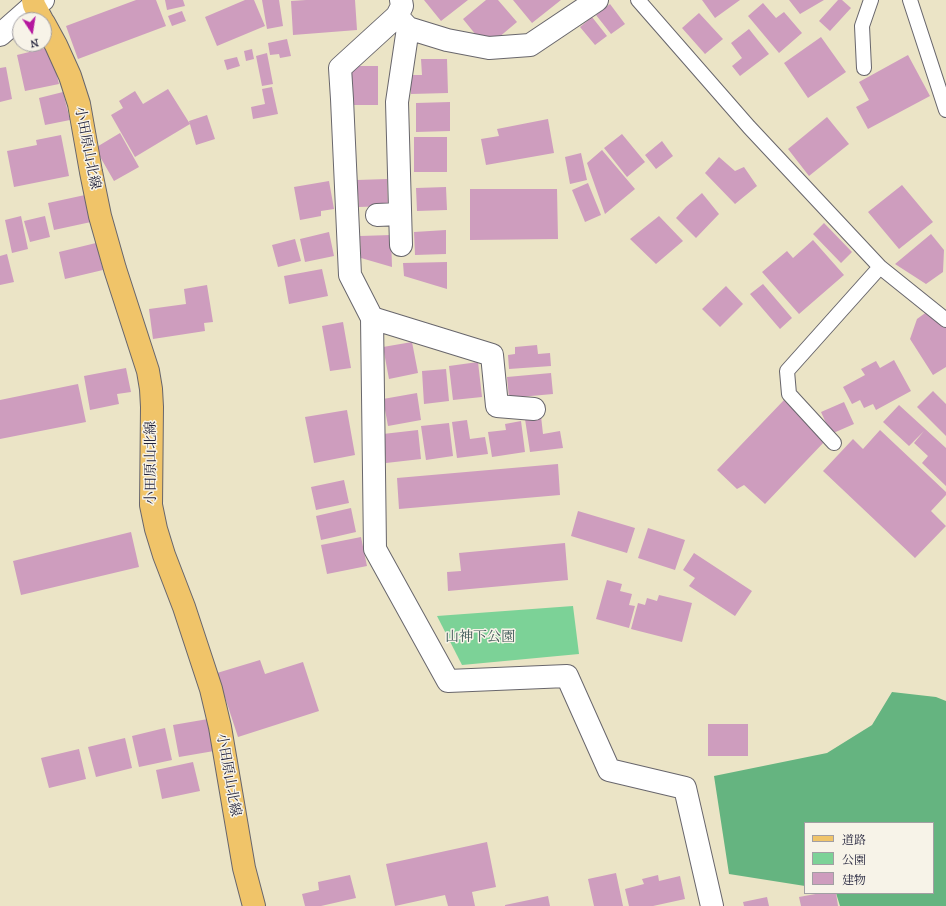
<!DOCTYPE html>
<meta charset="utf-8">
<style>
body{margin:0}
#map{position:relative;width:946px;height:906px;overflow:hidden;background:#ebe4c6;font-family:"IM FELL French Canon","Noto Serif JP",serif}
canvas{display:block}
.legend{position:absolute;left:804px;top:822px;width:130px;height:72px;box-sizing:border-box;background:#f7f3e8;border:1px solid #a29fa3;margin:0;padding:5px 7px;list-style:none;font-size:12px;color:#22223b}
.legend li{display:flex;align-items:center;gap:8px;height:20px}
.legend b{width:20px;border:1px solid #a29fa3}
.north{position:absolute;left:12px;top:12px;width:40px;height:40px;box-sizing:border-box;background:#f7f3e8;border:1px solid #a29fa3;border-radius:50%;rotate:168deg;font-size:11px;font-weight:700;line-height:16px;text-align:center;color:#22223b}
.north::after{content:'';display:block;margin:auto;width:14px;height:18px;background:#b5179e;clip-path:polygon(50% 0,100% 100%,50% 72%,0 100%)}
</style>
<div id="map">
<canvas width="946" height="906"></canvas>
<ul class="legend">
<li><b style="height:5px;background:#f0c469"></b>道路</li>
<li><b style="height:11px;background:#7cd297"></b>公園</li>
<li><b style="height:11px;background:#ce9dbe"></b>建物</li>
</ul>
<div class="north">N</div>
</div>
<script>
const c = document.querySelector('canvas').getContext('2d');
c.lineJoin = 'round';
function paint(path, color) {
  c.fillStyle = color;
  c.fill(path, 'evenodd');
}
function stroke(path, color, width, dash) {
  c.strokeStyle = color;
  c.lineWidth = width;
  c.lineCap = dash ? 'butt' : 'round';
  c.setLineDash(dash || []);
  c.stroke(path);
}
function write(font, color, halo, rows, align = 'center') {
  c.font = font + ' "IM FELL French Canon","Noto Serif JP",serif';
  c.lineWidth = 3;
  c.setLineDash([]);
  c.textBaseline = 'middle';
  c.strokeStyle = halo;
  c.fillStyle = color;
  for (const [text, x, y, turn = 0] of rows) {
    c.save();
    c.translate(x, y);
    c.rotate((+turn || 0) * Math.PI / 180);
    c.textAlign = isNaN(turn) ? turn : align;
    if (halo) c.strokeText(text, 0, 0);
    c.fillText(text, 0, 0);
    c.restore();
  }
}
paint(new Path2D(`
 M573,606L579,654L462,665L437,616Z`), '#7cd297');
paint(new Path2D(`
 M892,692L936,697L946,701V906H840L836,893H933V823H805V886L729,874L714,776L827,753L872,725Z`), '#65b480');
paint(new Path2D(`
 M136,0H156L166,26L78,59L66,26Z
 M165,0H183L185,6L167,10Z
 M245,0H254L265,26L217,46L205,17Z
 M262,0H279L283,26L267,29Z
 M306,0H355L357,30L293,35L291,1Z
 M424,0H468L441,21Z
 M486,0H498L517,22L498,38L476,35L463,19Z
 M513,0H561L532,23Z
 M702,0H740L715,18Z
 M789,0H824L800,14Z
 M838,0H842L851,8L830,31L819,21Z
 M763,3L776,18L784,12L802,33L779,53L748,16Z
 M610,4L625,24L611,34L596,15Z
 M182,11L186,21L172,26L168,16Z
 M699,13L723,39L705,54L682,28Z
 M592,17L607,36L595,45L580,27Z
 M749,29L769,54L740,76L732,66L742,58L731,43Z
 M821,37L846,72L808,98L784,63Z
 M287,39L291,56L280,58L279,54L270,55L268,43Z
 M50,47L59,84L25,91L17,55Z
 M252,49L254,59L246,61L244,51Z
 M267,53L273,84L262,86L256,56Z
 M908,55L930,96L868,129L856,107L869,100L859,82Z
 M237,57L240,66L227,70L224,60Z
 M421,59H447L448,93L411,94V75H422Z
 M352,66H378V105H352Z
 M6,67L12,99L0,102V68Z
 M272,87L278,114L253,119L251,107L265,104L262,89Z
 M168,89L190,124L135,157L111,115L123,108L119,101L135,91L143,104Z
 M63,92L70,120L45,125L39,98Z
 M450,102V131L416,132V103Z
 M207,115L215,139L196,145L189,121Z
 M827,117L849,144L809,176L788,149Z
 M548,119L554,153L486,165L481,139L499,136L497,129Z
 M120,133L139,167L114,181L95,148Z
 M622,134L645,162L627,177L604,148Z
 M61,135L69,176L14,187L7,151L37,145L36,140Z
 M414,137H447V172H414Z
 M662,141L673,156L656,169L645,155Z
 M602,150L635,189L605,214L587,163Z
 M581,153L587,180L570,184L565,157Z
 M719,157L735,171L744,167L757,186L735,204L705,173Z
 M387,179L388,206L359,207L357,180Z
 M329,181L334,209L321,211V216L300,220L294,187Z
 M588,183L601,215L585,222L572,190Z
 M902,185L933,222L899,249L868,212Z
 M446,187L447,210L417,211L416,188Z
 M470,189H557L558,239L470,240Z
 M702,193L719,214L696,238L676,218L686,207Z
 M85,195L91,222L54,230L48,203Z
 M21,216L28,249L12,253L5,220Z
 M45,216L50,237L30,242L24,221Z
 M659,216L683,241L656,264L630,239Z
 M824,223L852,252L841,263L813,234Z
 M446,230V254L415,255L414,232Z
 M329,232L334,256L305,262L300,239Z
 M931,234L944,250L943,272L926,284L895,264Z
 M391,235L392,267L361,258L360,236Z
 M295,239L301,261L278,267L272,245Z
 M813,240L844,275L799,314L762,272L787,251L793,258Z
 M96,243L103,270L65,279L59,252Z
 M7,254L14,282L0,285V256Z
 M447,262V289L404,276L403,263Z
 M322,269L328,296L289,304L284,276Z
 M763,284L792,318L780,329L750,294Z
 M207,285L213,322L204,323L205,331L153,339L149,309L186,304L184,289Z
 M726,286L743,304L720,327L702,309Z
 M928,311L935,321L941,319L946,327V367L933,375L910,339L917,319Z
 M343,322L351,368L330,371L322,326Z
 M412,342L418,373L389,379L383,347Z
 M537,345L538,354L550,353L551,366L509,369L508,355L515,354V347Z
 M894,360L911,391L876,410L873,404L864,408L860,400L852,404L843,387L865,375L861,369L876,361L880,368Z
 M478,362L482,397L453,400L449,366Z
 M126,368L131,392L117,394L119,404L90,410L84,376Z
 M446,369L449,401L424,404L422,371Z
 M551,373L553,394L509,398L507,377Z
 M78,384L86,422L0,439V400Z
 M933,391L946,404V436L917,407Z
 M417,393L421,420L388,426L383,399Z
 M784,400L826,440L765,504L744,485L737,489L717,470Z
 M844,402L854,424L831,434L821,412Z
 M899,405L946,448V486L922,463L928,456L914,443L924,431L909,446L883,422Z
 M347,410L355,455L314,463L305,417Z
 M541,416L543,434L560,431L563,448L530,452L525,419Z
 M467,420L470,439L485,437L488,454L457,458L452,422Z
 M521,421L525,452L492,457L488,432L506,430L505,424Z
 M449,423L453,456L426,460L421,426Z
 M418,430L421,459L386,463L383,434Z
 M880,430L946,492V495L931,511L946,526L915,558L823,471L853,439L863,449Z
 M558,464L560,495L399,509L397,478Z
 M344,480L349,503L316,510L311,487Z
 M351,508L356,532L321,540L316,516Z
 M578,511L635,528L627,553L571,536Z
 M648,528L685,540L675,570L638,558Z
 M131,532L139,567L21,595L13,561Z
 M361,537L367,566L327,574L321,545Z
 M565,543L568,580L448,591L447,572L461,571L459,553Z
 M694,553L752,591L735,616L689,586L695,578L683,570Z
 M607,580L622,584L620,591L632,594L629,605L635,606L629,628L596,619Z
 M659,595L692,603L682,642L631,629L638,603L645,605L647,598L657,601Z
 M260,660L265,674L303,662L319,711L238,737L217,673Z
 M208,719L214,751L179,757L173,725Z
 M708,724H748V756H708Z
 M165,728L172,760L139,767L132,736Z
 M125,738L132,768L96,777L88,747Z
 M79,749L86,779L49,788L41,758Z
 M193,762L200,791L162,799L156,770Z
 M487,842L496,887L472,892L475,906H448L445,895L395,906L386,864Z
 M616,873L623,906H594L588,879Z
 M350,875L356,898L321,906H305L302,894L319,890L318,882Z
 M658,875L659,881L680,876L685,899L653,906H629L625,889L644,884L642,879Z
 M821,893H836L838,906H801L799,897Z
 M548,896L550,906H505V905Z
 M767,897L769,906H744L743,902Z`), '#ce9dbe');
const service = new Path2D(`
 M638,0L749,127L880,267L946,320
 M910,0L946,110
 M864,68L862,26L871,0
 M834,443L789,394L787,371L880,267`);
const minor = new Path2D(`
 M401,0L402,6L397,16L408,28L447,40L489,48L530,45L597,0
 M397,16L340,68L342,99L350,275L372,318L375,549L448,681L567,676L609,770L685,788L712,906
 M0,35L34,5L43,0
 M377,215L400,214
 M401,245L397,102L408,28
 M372,318L492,355L497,406L534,409`);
const primary = new Path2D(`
 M33,0L34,5L42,20
 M44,23L56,45L70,76L79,104L91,172L100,216L115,269L148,371L151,389L152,407L151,505L156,529L164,555L184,607L211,689L220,727L244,868L254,906`);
stroke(service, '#68666c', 16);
stroke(minor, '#68666c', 24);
stroke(primary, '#68666c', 24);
stroke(service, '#fff', 14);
stroke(minor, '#fff', 22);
stroke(primary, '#f0c469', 22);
write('14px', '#22223b', '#f7f3e8', [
 ["小田原山北線",87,148,79],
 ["小田原山北線",152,463,-90],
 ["小田原山北線",228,775,80]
]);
write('14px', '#3d5757', '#f7f3e8', [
 ["山神下公園",480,638]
]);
</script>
